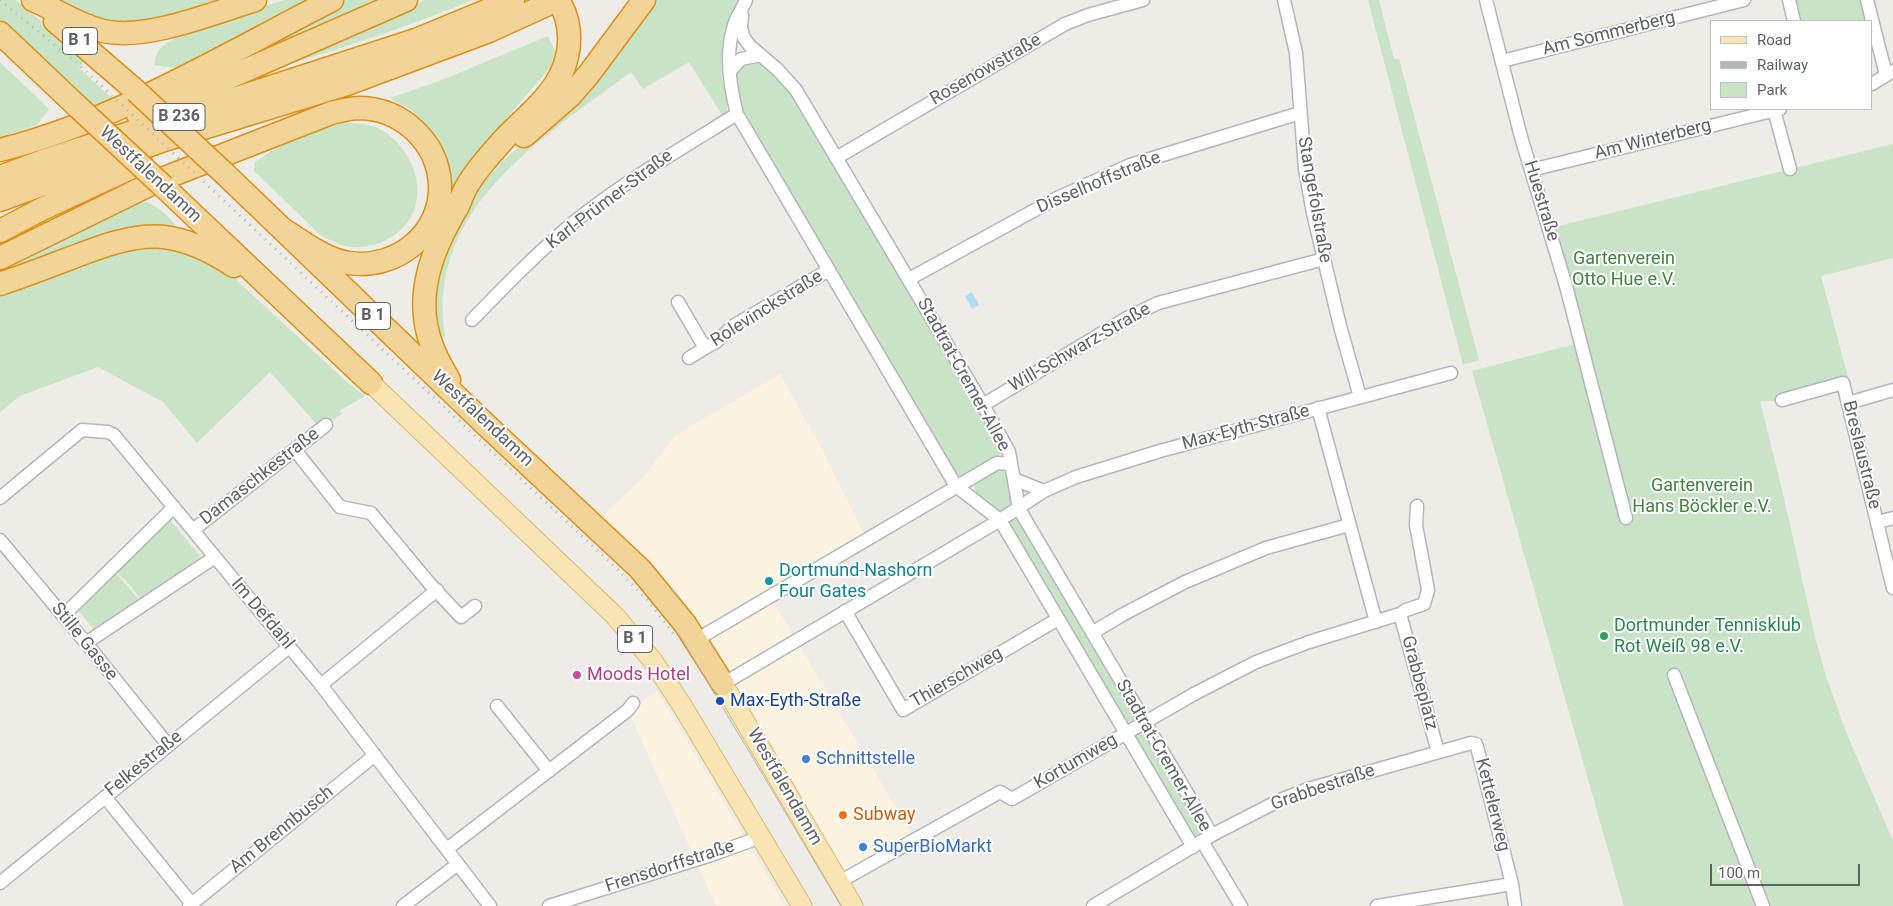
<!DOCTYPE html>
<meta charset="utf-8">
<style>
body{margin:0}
#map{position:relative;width:1893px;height:906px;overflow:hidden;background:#eeece6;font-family:Roboto,sans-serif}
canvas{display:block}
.legend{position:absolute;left:1710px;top:20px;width:162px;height:90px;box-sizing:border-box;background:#fff;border:1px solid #bfc0c1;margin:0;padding:6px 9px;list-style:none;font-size:15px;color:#5e6165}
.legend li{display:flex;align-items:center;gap:10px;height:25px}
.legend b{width:25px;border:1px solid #bfc0c1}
.scale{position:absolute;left:1710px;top:864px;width:150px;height:22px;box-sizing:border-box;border:2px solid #5e6165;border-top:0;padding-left:6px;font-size:15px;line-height:18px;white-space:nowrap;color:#5e6165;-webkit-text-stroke:4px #fff;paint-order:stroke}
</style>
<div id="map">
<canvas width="1893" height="906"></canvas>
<ul class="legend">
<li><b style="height:6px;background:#f7e6b3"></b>Road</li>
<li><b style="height:6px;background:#b4b5b5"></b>Railway</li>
<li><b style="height:14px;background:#c8e3c5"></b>Park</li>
</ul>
<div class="scale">100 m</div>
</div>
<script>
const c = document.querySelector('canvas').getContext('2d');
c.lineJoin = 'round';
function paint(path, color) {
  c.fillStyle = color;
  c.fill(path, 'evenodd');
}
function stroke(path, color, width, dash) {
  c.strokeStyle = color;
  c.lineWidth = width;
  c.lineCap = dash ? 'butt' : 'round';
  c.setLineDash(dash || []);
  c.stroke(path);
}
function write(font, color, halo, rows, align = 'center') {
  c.font = font + ' Roboto,sans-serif';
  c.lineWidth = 4;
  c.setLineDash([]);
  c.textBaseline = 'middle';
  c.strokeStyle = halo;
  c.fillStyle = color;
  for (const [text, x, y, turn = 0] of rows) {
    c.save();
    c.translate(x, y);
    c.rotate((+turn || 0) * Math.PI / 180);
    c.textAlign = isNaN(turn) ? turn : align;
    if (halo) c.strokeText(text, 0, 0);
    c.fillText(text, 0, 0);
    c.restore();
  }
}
paint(new Path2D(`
 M780,374L824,453L865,537L769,595L913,836L846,875L724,661L685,603L660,570L603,516L643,477L676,435Z
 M657,691L671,714L785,906H716L631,717V711L635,706Z`), '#fbf2df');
paint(new Path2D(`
 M0,0H16L87,58L79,68L117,103L93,109L0,22Z
 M49,0H233L152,22L109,26Z
 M285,0H318L238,42L174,68L154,65C155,60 156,54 159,50C180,27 254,10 285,0Z
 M343,0H389L167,98Z
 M425,0H472C413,25 351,45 290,64L292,59Z
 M650,0H738C727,25 719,50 722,77C723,88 728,101 727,112L722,115L689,62L643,89L631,72C544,137 425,208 445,335L440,343L434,327L433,282L469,201L483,183L505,159L551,119Z
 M1368,0H1379L1394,59H1399L1479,360L1463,365Z
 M1795,0H1861L1866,21H1800Z
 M548,36L555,52L550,68L479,150L456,190L448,188L446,158L435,136L412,110L390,98L442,80Z
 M748,61L764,64L786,85L1002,448L1001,452L998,456L962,477H958L954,474L742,112C738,92 727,74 748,61Z
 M0,62L49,109L37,125L0,137Z
 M342,123C355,123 372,123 383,131C407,146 424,178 415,207C407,235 373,252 345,246C338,244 330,240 324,237C316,233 310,225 304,219C287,203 271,187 254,171L255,162C281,143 311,132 342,123Z
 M1893,144V258L1821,276L1848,377L1776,401H1760L1784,498L1816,641L1826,676L1846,732L1893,841V906H1624L1472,371L1579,343L1550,228Z
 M116,181L126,183L127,187L0,250V239Z
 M147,202C159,208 170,216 177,228L6,271L7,262L132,203Z
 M171,245L231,275L347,382L365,396L339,411L342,414L320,428L270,372L197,443L163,402L98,367L20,396L0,412V291L128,246Z
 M997,469L1007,473C1009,481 1014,493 1013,500C1009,525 970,498 975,484C978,476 990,472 997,469Z
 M1013,517H1017L1137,720L1129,725L1126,723L1008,524Z
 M168,518L201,557L141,600L129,584L115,571Z
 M115,572L140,601L95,631L79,611Z
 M1142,730L1145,731L1205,833L1196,840L1134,736Z`), '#c8e3c5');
paint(new Path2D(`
 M972,292L979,305L972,309L965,296Z`), '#aeddf6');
const street = new Path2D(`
 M746,0C742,10 735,18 733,29C725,56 730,87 737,114L956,486L1000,520L1193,847
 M1284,0L1296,53L1305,169L1313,213L1340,326L1360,397
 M1486,0L1521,137L1566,286L1626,518
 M1789,0L1794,21
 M1867,0L1886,75
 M742,15L741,28L744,38L750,46L778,70L796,90L983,405L1009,452L1019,509L1212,835
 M1502,61L1744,0
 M730,71L741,59L761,55
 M1872,84L1893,71
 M1774,110L1790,169
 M836,158L1065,24L1088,15L1143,0
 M1531,170L1780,109
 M909,279L1055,199L1130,165L1300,113
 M678,302L705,348L716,342L733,326L829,270
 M472,320C505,286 538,252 574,222C625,181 682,148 737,114
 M689,358L705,348
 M1782,400L1843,383L1893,588
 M1848,403L1893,390
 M983,405L1127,318L1158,303L1324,259
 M1318,408L1376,622
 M295,450L340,507L371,513L430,584L461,617L475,606
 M1014,479L1044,491
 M0,498L82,430L108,432L114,435L321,685L490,906
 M1878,522L1893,518
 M193,530L326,425
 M0,540L86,643L168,745
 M845,611L903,710L1058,619
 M1400,614L1438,752
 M63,616L174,507
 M1092,633L1122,615L1185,582L1266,548L1349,525
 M696,640L997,463L1011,464
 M86,643L215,557
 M1674,675L1763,906
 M723,684L1000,520L1044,491L1076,477L1160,451L1451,373
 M321,685L437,590
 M497,706L549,771
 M105,797L192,904
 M1202,841L1241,906
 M447,849L628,710L633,703
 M839,882L1000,792L1012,799L1194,694L1256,662L1309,642L1400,614L1406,610L1424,604L1428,590L1416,525L1417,506
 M0,883L289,647
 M189,906L375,755
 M403,906L458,864
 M549,906L711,855L750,841L760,836
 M1093,906L1212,835L1280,800L1308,789L1471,743L1476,744L1477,747L1512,884L1515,906
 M1377,906L1512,884`);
const primary = new Path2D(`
 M371,383L615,616L653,661L683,707L802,906
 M723,684L853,906`);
const highway = new Path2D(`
 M33,0C57,10 76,24 103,31C145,41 214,13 255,0
 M55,21L136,91
 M0,33L78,107
 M138,115L221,81L406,0
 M524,136L570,96L589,74L644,0
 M0,150C119,120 224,55 332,0
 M225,174L483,422L640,569L685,624L723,684
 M0,177L43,161L416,40L513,0
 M164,187L371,383
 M0,200L164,140L347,84L489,31L557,0
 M0,231L42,209L141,163
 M0,258L157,181L331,113C340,111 350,108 360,108C403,109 438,143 440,185C442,234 396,270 349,263C326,260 305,243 285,231
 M0,284C23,276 45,268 68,259C98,248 131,234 164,237C189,240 213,252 234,266
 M449,380C443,369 436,358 432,346C413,297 432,249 458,206C461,200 463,192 467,186C477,168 492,153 505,138C523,119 548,100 560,76C572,52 573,23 558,0`);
stroke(street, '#b3b6b9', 15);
stroke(primary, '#e3b76a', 21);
stroke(highway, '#dd8f17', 25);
stroke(street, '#fff', 12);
stroke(primary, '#f7e6b3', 19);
stroke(highway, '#f2d499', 22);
stroke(new Path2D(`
 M679,634L841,906`), '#b4b5b5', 1);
stroke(new Path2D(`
 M0,0L77,63L616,568L650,603L675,636`), '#b4b5b5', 3, [1, 6]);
const highwayBridge = new Path2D(`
 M136,91L225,174
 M78,107L164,187`);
stroke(highwayBridge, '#dd8f17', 25, []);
stroke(highwayBridge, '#f2d499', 22);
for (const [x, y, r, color] of [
 [769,581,5,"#0f9aa8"],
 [1604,636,5,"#2e9e5b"],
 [577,675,5,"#d1479c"],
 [720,701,5,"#1a4fb4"],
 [806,759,5,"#3f7fe0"],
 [843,815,5,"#e8710a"],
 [863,847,5,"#3f7fe0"]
]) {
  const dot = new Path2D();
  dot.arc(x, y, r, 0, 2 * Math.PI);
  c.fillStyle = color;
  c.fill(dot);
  stroke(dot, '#fff', 2);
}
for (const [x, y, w] of [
 [80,41,35],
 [179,117,52],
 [373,316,35],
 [635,639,35]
]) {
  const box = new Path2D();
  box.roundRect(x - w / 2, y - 13.5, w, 27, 4);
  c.fillStyle = '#fff';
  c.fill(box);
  stroke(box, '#5e6165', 1);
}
write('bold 16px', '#5e6165', null, [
 ["B 1",80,41],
 ["B 236",179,117],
 ["B 1",373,316],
 ["B 1",635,639]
]);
write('18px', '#5e6165', '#fff', [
 ["Am Sommerberg",1609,34,-14],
 ["Rosenowstraße",986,70,-30],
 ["Am Winterberg",1653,140,-14],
 ["Westfalendamm",150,175,43],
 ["Disselhoffstraße",1099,183,-23],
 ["Karl-Prümer-Straße",610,200,-37],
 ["Stangefolstraße",1314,200,80],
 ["Huestraße",1541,201,73],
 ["Rolevinckstraße",767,309,-32],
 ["Will-Schwarz-Straße",1080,348,-30],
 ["Stadtrat-Cremer-Allee",963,375,61],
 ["Westfalendamm",482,419,43],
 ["Max-Eyth-Straße",1246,428,-15],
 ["Breslaustraße",1861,455,76],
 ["Damaschkestraße",260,477,-38],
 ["Im Defdahl",262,614,50],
 ["Stille Gasse",84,642,51],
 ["Thierschweg",957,678,-30],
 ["Grabbeplatz",1419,683,75],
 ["Stadtrat-Cremer-Allee",1163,756,60],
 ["Kortumweg",1076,762,-30],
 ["Felkestraße",144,764,-39],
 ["Westfalendamm",784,787,60],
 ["Grabbestraße",1323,788,-19],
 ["Kettelerweg",1492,805,76],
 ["Am Brennbusch",282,830,-39],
 ["Frensdorffstraße",670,867,-18]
]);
write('18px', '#41833f', '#fff', [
 ["Gartenverein",1624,259],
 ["Otto Hue e.V.",1624,280],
 ["Gartenverein",1702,486],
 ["Hans Böckler e.V.",1702,507]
]);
write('18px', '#0d838f', '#fff', [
 ["Dortmund-Nashorn",779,571],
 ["Four Gates",779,592]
], 'left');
write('18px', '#27864d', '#fff', [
 ["Dortmunder Tennisklub",1614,626],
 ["Rot Weiß 98 e.V.",1614,647]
], 'left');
write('18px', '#b23c85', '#fff', [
 ["Moods Hotel",587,675]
], 'left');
write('18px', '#164399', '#fff', [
 ["Max-Eyth-Straße",730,701]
], 'left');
write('18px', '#366cbe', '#fff', [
 ["Schnittstelle",816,759],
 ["SuperBioMarkt",873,847]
], 'left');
write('18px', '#c56008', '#fff', [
 ["Subway",853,815]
], 'left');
</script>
